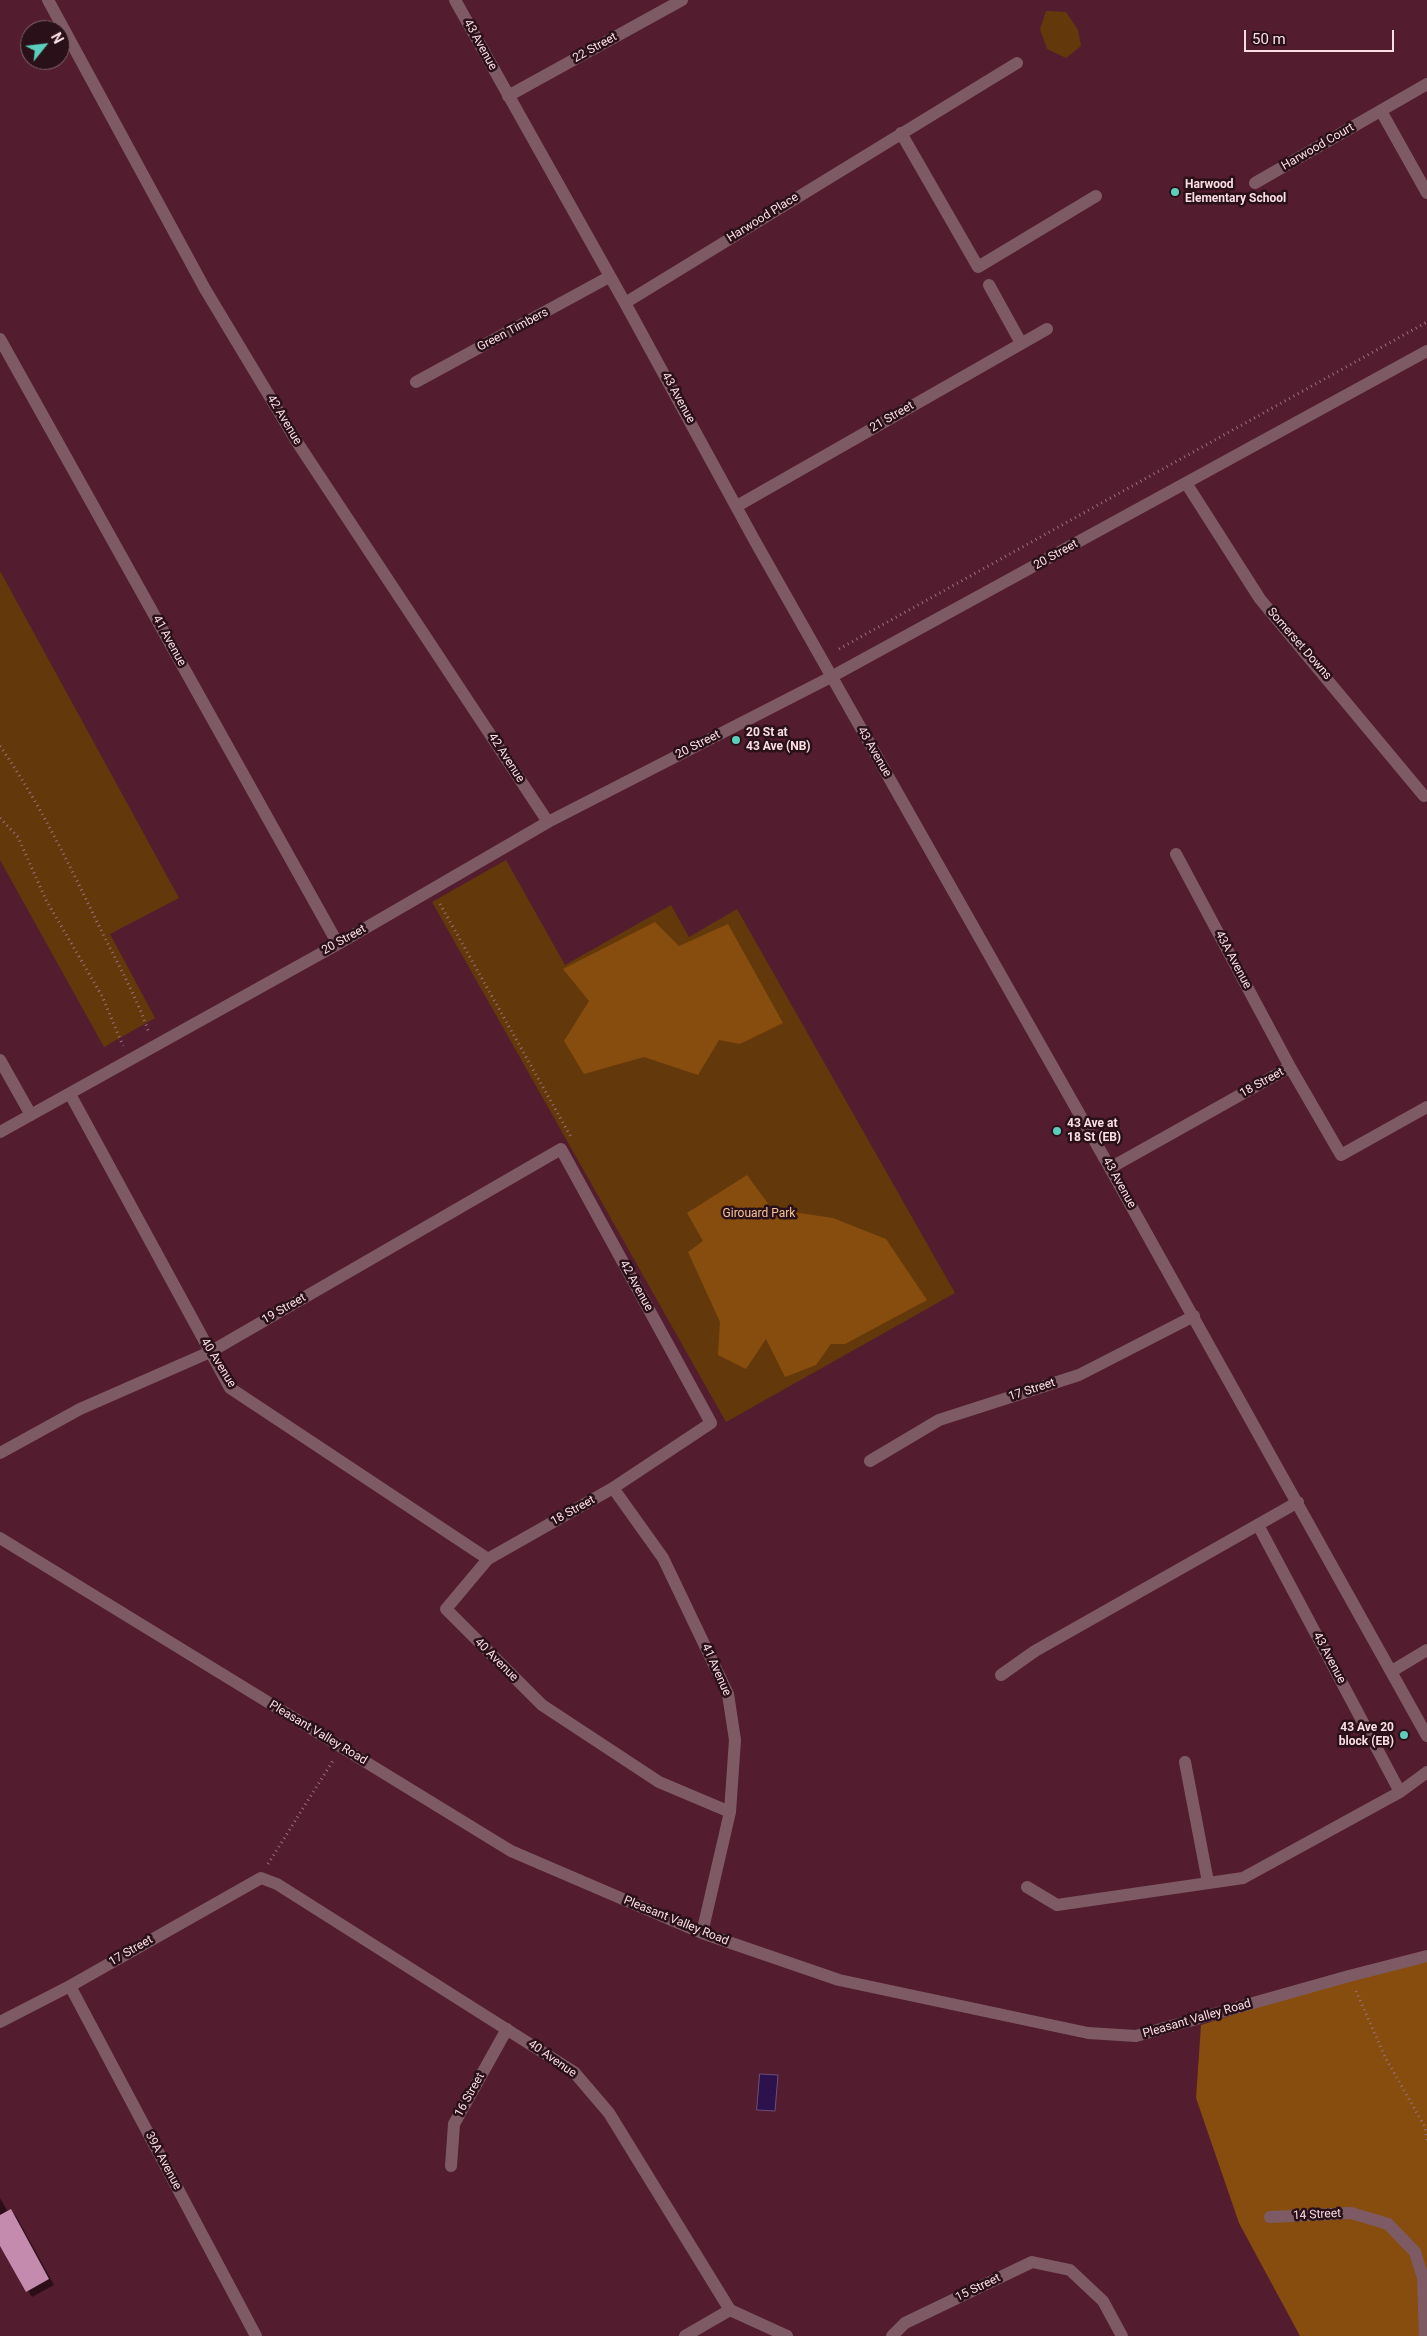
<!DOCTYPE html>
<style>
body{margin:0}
#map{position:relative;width:1427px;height:2336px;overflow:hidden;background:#531c2f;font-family:Roboto,sans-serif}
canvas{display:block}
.north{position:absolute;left:20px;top:20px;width:50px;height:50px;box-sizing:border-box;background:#2a1119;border:1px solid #7e636a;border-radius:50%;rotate:61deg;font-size:14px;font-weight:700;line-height:20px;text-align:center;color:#fbdde4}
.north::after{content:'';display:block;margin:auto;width:18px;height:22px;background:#5bcebc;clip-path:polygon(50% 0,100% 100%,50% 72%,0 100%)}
.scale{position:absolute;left:1244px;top:30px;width:150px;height:22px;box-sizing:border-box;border:2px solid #fbdde4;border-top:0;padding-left:6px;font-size:15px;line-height:18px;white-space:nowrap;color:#fbdde4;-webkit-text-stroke:4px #2a1119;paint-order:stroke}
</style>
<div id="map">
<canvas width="1427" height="2336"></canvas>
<div class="north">N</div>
<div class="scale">50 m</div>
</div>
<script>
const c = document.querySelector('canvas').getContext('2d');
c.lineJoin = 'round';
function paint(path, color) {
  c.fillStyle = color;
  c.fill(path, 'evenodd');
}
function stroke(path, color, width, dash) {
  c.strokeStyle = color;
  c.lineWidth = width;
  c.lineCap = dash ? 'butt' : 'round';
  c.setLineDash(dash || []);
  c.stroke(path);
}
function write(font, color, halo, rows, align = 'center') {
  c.font = font + ' Roboto,sans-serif';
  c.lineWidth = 5;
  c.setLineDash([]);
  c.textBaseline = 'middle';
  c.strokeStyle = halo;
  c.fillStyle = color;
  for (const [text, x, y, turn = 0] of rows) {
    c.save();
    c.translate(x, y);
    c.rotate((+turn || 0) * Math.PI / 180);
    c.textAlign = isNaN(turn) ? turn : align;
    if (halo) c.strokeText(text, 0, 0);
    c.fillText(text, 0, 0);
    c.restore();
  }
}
paint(new Path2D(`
 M1046,11L1066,12L1078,30L1081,46L1066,58L1047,49L1040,29Z
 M0,571L179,898L110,934L155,1018L104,1047L0,860Z
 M506,860L565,965L671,905L689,937L737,909L955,1293L726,1422L432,902Z`), '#63390b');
paint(new Path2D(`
 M655,922L679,946L728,924L783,1023L740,1044L719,1040L698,1075L644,1057L584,1074L564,1041L589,1001L563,969Z
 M747,1175L772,1209L833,1218L886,1239L927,1300L845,1344H831L816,1365L785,1377L766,1339L746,1369L718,1355L720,1322L688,1252L703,1241L687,1213Z
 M1427,1954V2336H1300L1239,2223L1196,2098L1201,2025Z`), '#864d0e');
const water = new Path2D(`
 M760,2074L778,2075L775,2111L757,2110Z`);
paint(water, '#2d114c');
stroke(water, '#6b4e7a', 1);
paint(new Path2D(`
 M0,2198L8,2212L11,2211L16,2216L54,2285L32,2297L0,2246Z`), '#0007');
paint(new Path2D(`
 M11,2209L49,2279L26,2292L0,2246V2215Z`), '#c48baf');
stroke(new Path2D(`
 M839,649L1427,322
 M0,746C39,802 69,864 99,926C117,963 135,993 149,1033
 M0,818L18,837L46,900L102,996L123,1046
 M440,904L571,1137
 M268,1864L334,1759
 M1356,1991L1385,2057L1425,2127L1427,2140`), '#9c707e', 3, [1, 4]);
stroke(new Path2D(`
 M48,0L205,289L297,442L548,822
 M455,0L625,303L756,543L1110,1168L1427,1736
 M508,96L682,0
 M1381,111L1427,193
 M901,133L978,267L1096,196
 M1255,183L1427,84
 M989,285L1021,343
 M625,303L1017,63
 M0,339L338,944
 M416,382L609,277
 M1186,483L1260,599L1424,796
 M737,506L1047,329
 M1176,854L1290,1067L1341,1155L1427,1107
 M0,1060L31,1115
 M70,1094L230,1388L488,1559
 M0,1132L338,944L548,822L831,677L1427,351
 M1110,1168L1290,1067
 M0,1453L80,1409L210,1352L561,1149L711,1423L613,1488L488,1559L446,1609L542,1705L659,1782L730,1812
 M870,1461L939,1420L1079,1375L1194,1316
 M613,1488L663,1558L728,1694L735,1740L730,1812L702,1933
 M1258,1525L1400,1792
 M0,1538L511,1851L702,1933L839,1980L1088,2033L1136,2036L1349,1976L1427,1956
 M1392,1671L1427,1650
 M1001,1675L1035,1651L1298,1502
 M1185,1762L1208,1882
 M1027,1887L1057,1905L1243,1878L1400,1792L1427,1772
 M70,1986L256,2336
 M0,2022L70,1986L261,1878L277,1884L574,2072L609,2113L730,2310L787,2336
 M451,2166L454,2124L507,2029
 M1270,2217L1351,2213L1388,2224L1415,2252L1423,2278L1425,2336
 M685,2336L730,2310
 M892,2336L905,2323L1032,2262L1070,2270L1103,2301L1122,2336`), '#7e5b64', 12);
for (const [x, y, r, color] of [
 [1175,192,5,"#5bcebc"],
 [736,740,5,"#5bcebc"],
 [1057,1131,5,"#5bcebc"],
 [1404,1735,5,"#5bcebc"]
]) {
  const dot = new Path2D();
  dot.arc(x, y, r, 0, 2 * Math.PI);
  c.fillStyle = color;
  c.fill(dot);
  stroke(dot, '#2a1119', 2);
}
write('12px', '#fbdde4', '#2a1119', [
 ["43 Avenue",480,45,61],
 ["22 Street",595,48,-29],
 ["Harwood Court",1318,147,-30],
 ["Harwood Place",763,218,-32],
 ["Green Timbers",513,330,-28],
 ["43 Avenue",678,398,61],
 ["21 Street",892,417,-30],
 ["42 Avenue",284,420,59],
 ["20 Street",1056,555,-29],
 ["41 Avenue",169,641,61],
 ["Somerset Downs",1299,644,49],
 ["20 Street",698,745,-27],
 ["43 Avenue",874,752,60],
 ["42 Avenue",506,758,57],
 ["20 Street",344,940,-29],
 ["43A Avenue",1233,960,62],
 ["18 Street",1262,1083,-29],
 ["43 Avenue",1119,1183,61],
 ["42 Avenue",636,1286,61],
 ["19 Street",284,1309,-30],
 ["40 Avenue",218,1363,58],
 ["17 Street",1032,1390,-18],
 ["18 Street",573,1511,-29],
 ["43 Avenue",1329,1658,62],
 ["40 Avenue",496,1660,45],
 ["41 Avenue",716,1670,66],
 ["Pleasant Valley Road",318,1733,31],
 ["Pleasant Valley Road",676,1921,22],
 ["17 Street",131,1951,-30],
 ["Pleasant Valley Road",1197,2019,-16],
 ["40 Avenue",552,2059,35],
 ["16 Street",470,2095,-61],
 ["39A Avenue",163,2161,62],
 ["14 Street",1317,2215,-3],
 ["15 Street",978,2288,-26]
]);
write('bold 12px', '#fbdde4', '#2a1119', [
 ["Harwood",1185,185],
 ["Elementary School",1185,199],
 ["20 St at",746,733],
 ["43 Ave (NB)",746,747],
 ["43 Ave at",1067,1124],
 ["18 St (EB)",1067,1138],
 ["43 Ave 20",1394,1728,"right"],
 ["block (EB)",1394,1742,"right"]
], 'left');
write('12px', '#f7c49a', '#2a1119', [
 ["Girouard Park",759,1214]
]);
</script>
